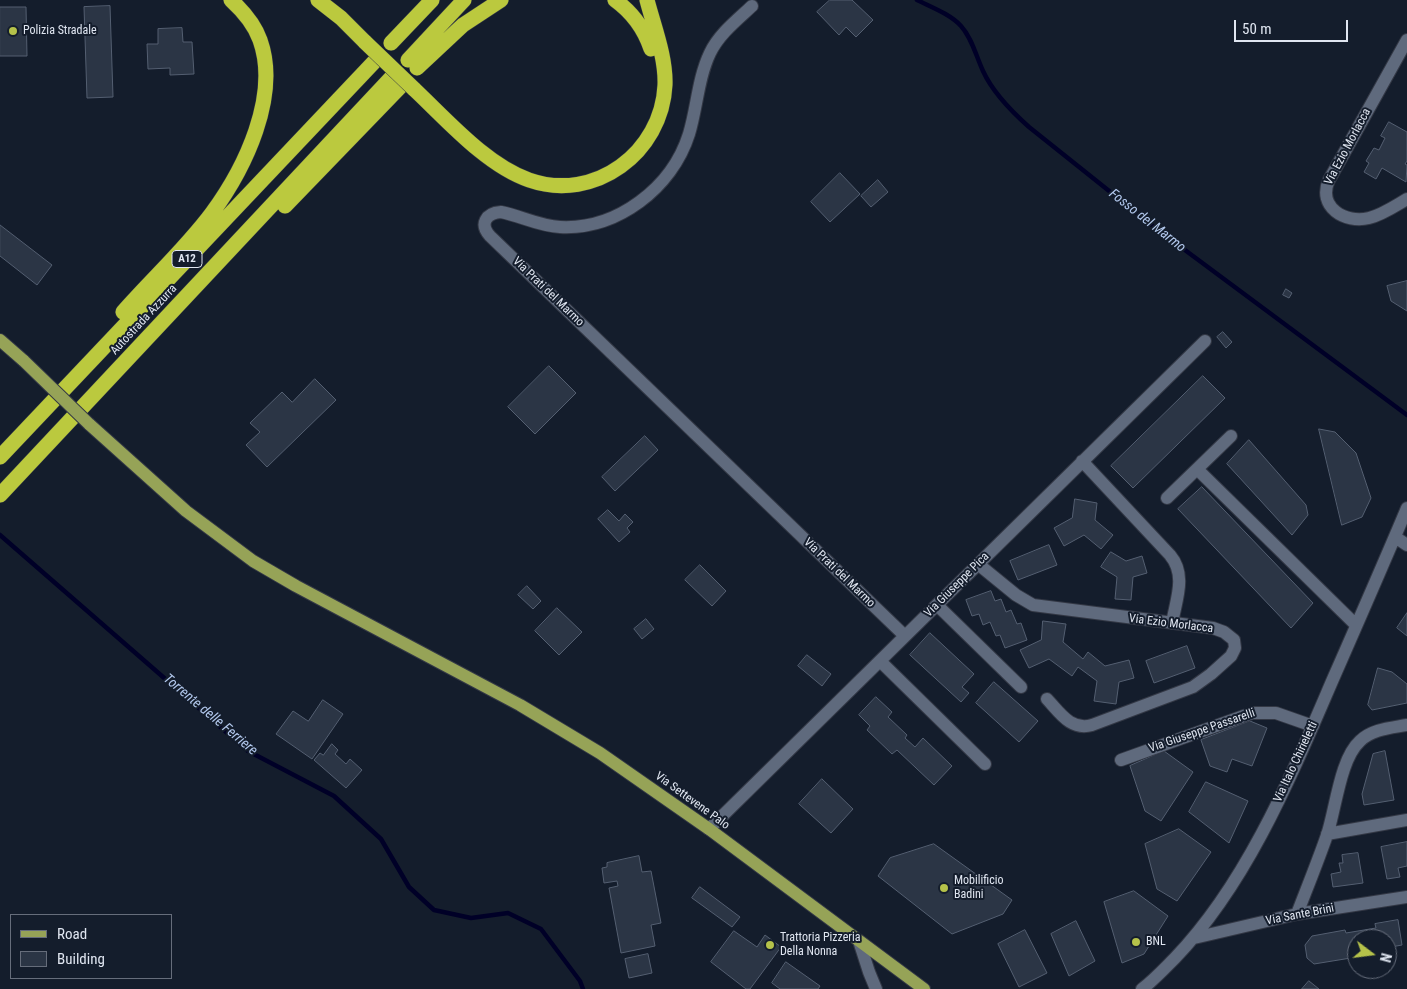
<!DOCTYPE html>
<style>
body{margin:0}
#map{position:relative;width:1407px;height:989px;overflow:hidden;background:#141d2c;font-family:"Roboto Condensed",sans-serif}
canvas{display:block}
.legend{position:absolute;left:10px;top:914px;width:162px;height:65px;box-sizing:border-box;background:#141d2c;border:1px solid #666d7b;margin:0;padding:6px 9px;list-style:none;font-size:15px;color:#e0e6f1}
.legend li{display:flex;align-items:center;gap:10px;height:25px}
.legend b{width:25px;border:1px solid #666d7b}
.north{position:absolute;left:1347px;top:929px;width:50px;height:50px;box-sizing:border-box;background:#141d2c;border:1px solid #666d7b;border-radius:50%;rotate:105deg;font-size:14px;font-weight:700;line-height:20px;text-align:center;color:#e0e6f1}
.north::after{content:'';display:block;margin:auto;width:18px;height:22px;background:#b5c24a;clip-path:polygon(50% 0,100% 100%,50% 72%,0 100%)}
.scale{position:absolute;left:1234px;top:20px;width:114px;height:22px;box-sizing:border-box;border:2px solid #e0e6f1;border-top:0;padding-left:6px;font-size:15px;line-height:18px;white-space:nowrap;color:#e0e6f1;-webkit-text-stroke:4px #141d2c;paint-order:stroke}
</style>
<div id="map">
<canvas width="1407" height="989"></canvas>
<ul class="legend">
<li><b style="height:6px;background:#96a357"></b>Road</li>
<li><b style="height:14px;background:#2b3545"></b>Building</li>
</ul>
<div class="north">N</div>
<div class="scale">50 m</div>
</div>
<script>
const c = document.querySelector('canvas').getContext('2d');
c.lineJoin = 'round';
function stroke(path, color, width, dash) {
  c.strokeStyle = color;
  c.lineWidth = width;
  c.lineCap = dash ? 'butt' : 'round';
  c.setLineDash(dash || []);
  c.stroke(path);
}
function paint(path, color) {
  c.fillStyle = color;
  c.fill(path, 'evenodd');
}
function write(font, color, halo, rows, align = 'center') {
  c.font = font + ' "Roboto Condensed",sans-serif';
  c.lineWidth = 4;
  c.setLineDash([]);
  c.textBaseline = 'middle';
  c.strokeStyle = halo;
  c.fillStyle = color;
  for (const [text, x, y, turn = 0] of rows) {
    c.save();
    c.translate(x, y);
    c.rotate((+turn || 0) * Math.PI / 180);
    c.textAlign = isNaN(turn) ? turn : align;
    if (halo) c.strokeText(text, 0, 0);
    c.fillText(text, 0, 0);
    c.restore();
  }
}
stroke(new Path2D(`
 M917,0C931,7 950,14 961,26C972,38 976,56 983,71C993,93 1011,111 1029,127L1158,230L1407,415
 M0,535L248,751L334,796L381,839L409,887L434,910L471,918L508,913L541,929L580,981L583,989`), '#000027', 4.5);
const building = new Path2D(`
 M830,0H852L873,20L856,37L846,27L839,35L817,12Z
 M110,6L113,97L87,98L84,7Z
 M0,7H26L27,56H0Z
 M182,28L183,42H192L194,74L170,75V68L148,69L147,44H158V29Z
 M1389,122L1407,132V161L1405,164L1407,165L1406,182L1382,168L1376,179L1364,172L1369,163L1366,161L1374,148L1379,150L1385,138L1381,136Z
 M840,173L860,194L830,222L811,202Z
 M878,180L888,192L871,207L861,196Z
 M0,225L52,265L37,285L0,256Z
 M1407,281V311L1391,301L1387,286Z
 M1286,289L1292,293L1289,298L1283,295Z
 M1223,332L1232,342L1226,348L1217,337Z
 M549,366L576,393L535,434L508,407Z
 M1203,376L1225,398L1133,488L1111,466Z
 M315,379L336,400L267,467L246,445L260,432L250,423L282,392L292,402Z
 M1319,429L1335,432L1356,453L1371,498L1362,517L1342,525Z
 M645,436L658,450L615,491L602,477Z
 M1249,440L1306,505L1308,515L1292,535L1227,464Z
 M1202,487L1313,603L1291,628L1178,509Z
 M1075,499L1097,503L1095,520L1113,535L1101,549L1084,535L1064,546L1054,528L1072,518Z
 M608,510L619,521L625,514L633,522L627,528L630,532L619,542L598,519Z
 M1049,545L1057,565L1018,580L1010,561Z
 M1111,552L1126,561L1142,556L1147,573L1133,577L1131,600L1115,599L1117,577L1101,567Z
 M700,565L726,591L712,606L685,580Z
 M527,586L541,601L533,609L518,595Z
 M991,591L995,601L1001,599L1006,612L1011,610L1017,624L1021,623L1027,640L1005,648L1000,635L996,636L990,622L983,625L979,614L972,616L966,600Z
 M557,608L582,632L559,655L535,631Z
 M1407,613V636L1397,628Z
 M646,619L654,629L642,639L634,629Z
 M1043,621L1066,624L1063,642L1083,659L1088,652L1105,666L1129,660L1134,678L1119,682L1116,704L1094,701L1097,681L1078,667L1072,676L1049,659L1029,668L1020,650L1041,640Z
 M930,633L974,674L962,687L969,693L961,702L910,655Z
 M1187,646L1195,668L1154,683L1146,661Z
 M807,655L831,674L822,686L798,666Z
 M1378,668L1392,672L1407,684V703L1372,710L1368,705Z
 M994,682L1038,721L1019,742L976,703Z
 M876,697L892,712L888,717L907,735L905,738L915,747L923,738L952,766L934,785L897,750L892,754L867,730L870,726L859,715Z
 M323,700L343,714L312,759L276,734L293,711L308,721Z
 M1250,721L1267,728L1252,766L1232,759L1227,772L1210,766L1201,740Z
 M332,744L338,750L335,754L346,764L350,759L362,770L346,788L314,760L320,753L323,755Z
 M1164,751L1193,772L1161,821L1145,811L1130,766Z
 M1385,751L1394,800L1364,805L1362,794L1373,754Z
 M822,779L853,809L831,833L799,804Z
 M1206,782L1248,801L1229,843L1189,812Z
 M1179,829L1211,852L1177,901L1157,889L1145,844Z
 M1407,842V866L1398,868L1400,877L1387,879L1381,847Z
 M934,844L1012,900L1003,914L952,934L878,876L890,858Z
 M1358,853L1363,883L1333,887L1331,874L1341,872L1339,863H1343L1342,855Z
 M639,856L642,872L651,871L661,923L651,925L655,946L621,953L609,888L618,886L617,881L604,883L602,868L607,867V863Z
 M700,887L740,917L732,927L692,898Z
 M1134,891L1168,916L1144,954L1122,963L1104,902Z
 M1398,920L1402,945L1391,947V951L1387,952V939H1357V957L1314,964L1307,958L1305,945L1312,936L1345,930L1346,933L1376,928L1375,924Z
 M1076,921L1095,961L1069,976L1051,934Z
 M1025,930L1047,973L1019,987L998,944Z
 M734,931L757,947L765,935L781,947L750,989H746L711,962Z
 M648,954L652,973L629,978L625,959Z
 M786,962L820,986L818,989H780L772,983Z
 M1309,981L1319,989H1302Z`);
paint(building, '#2b3545');
stroke(building, '#545f71', 1);
const minor = new Path2D(`
 M752,6C737,20 719,34 710,53C698,78 697,108 689,134C672,188 617,230 560,227C539,226 521,216 501,212C486,213 479,224 490,236L905,636
 M1407,40L1329,180C1317,207 1345,224 1369,218C1382,215 1395,206 1407,199
 M1082,461L1170,555C1187,575 1176,600 1172,623
 M1197,469L1356,625
 M1167,498L1231,436
 M1395,537L1407,545
 M978,564L1016,595L1033,605L1213,628L1224,632L1234,640L1235,648L1231,656L1211,674L1193,687L1092,725C1071,731 1060,713 1047,699
 M937,605L1021,687
 M880,661L985,764
 M1121,760L1252,713H1276L1313,726
 M709,829L1205,341
 M1327,834L1407,820
 M1297,914C1307,888 1318,861 1327,835C1336,808 1340,759 1360,741C1372,729 1391,728 1407,725
 M1194,938L1297,914L1407,897
 M859,941L869,972L876,989
 M1142,989C1154,980 1164,969 1175,958C1248,882 1292,774 1333,679C1358,622 1383,565 1407,508`);
const major = new Path2D(`
 M0,340L24,361
 M89,424L186,511L253,561L296,586L520,705L600,753L709,829L924,989`);
const highway = new Path2D(`
 M318,0L341,18L365,42
 M615,0C633,13 644,28 651,49
 M391,43L432,0
 M408,60L464,0
 M417,68L463,25L501,0
 M414,89C447,120 486,165 529,180C595,203 662,152 665,85C666,57 654,27 647,0
 M285,206L400,87
 M123,312C152,279 186,248 212,213C245,168 280,96 260,40C254,23 243,11 231,0
 M0,457L374,62
 M0,495L391,78`);
stroke(minor, '#333845', 14);
stroke(major, '#333845', 14);
stroke(highway, '#333845', 16);
stroke(minor, '#5f6a7d', 12);
stroke(major, '#96a357', 12);
stroke(highway, '#bbc93e', 15);
const majorBridge = new Path2D(`
 M24,361L89,424`);
const highwayBridge = new Path2D(`
 M365,42L414,89`);
stroke(majorBridge, '#333845', 14, []);
stroke(highwayBridge, '#333845', 16, []);
stroke(majorBridge, '#96a357', 12);
stroke(highwayBridge, '#bbc93e', 15);
for (const [x, y, r, color] of [
 [13,31,5,"#b5c24a"],
 [944,888,5,"#b5c24a"],
 [1136,942,5,"#b5c24a"],
 [770,945,5,"#b5c24a"]
]) {
  const dot = new Path2D();
  dot.arc(x, y, r, 0, 2 * Math.PI);
  c.fillStyle = color;
  c.fill(dot);
  stroke(dot, '#141d2c', 2);
}
for (const [x, y, w] of [
 [187,259,30]
]) {
  const box = new Path2D();
  box.roundRect(x - w / 2, y - 8.5, w, 17, 4);
  c.fillStyle = '#141d2c';
  c.fill(box);
  stroke(box, '#e0e6f1', 1);
}
write('bold 11px', '#e0e6f1', null, [
 ["A12",187,259]
]);
write('12px', '#e0e6f1', '#141d2c', [
 ["Polizia Stradale",23,31],
 ["Mobilificio",954,881],
 ["Badini",954,895],
 ["Trattoria Pizzeria",780,938],
 ["Della Nonna",780,952],
 ["BNL",1146,942]
], 'left');
write('12px', '#e0e6f1', '#141d2c', [
 ["Via Ezio Morlacca",1348,147,-62],
 ["Via Prati del Marmo",548,292,44],
 ["Autostrada Azzurra",144,320,-47],
 ["Via Prati del Marmo",839,573,44],
 ["Via Giuseppe Pica",957,585,-45],
 ["Via Ezio Morlacca",1171,624,7],
 ["Via Giuseppe Passarelli",1202,731,-19],
 ["Via Italo Chirieletti",1296,762,-65],
 ["Via Settevene Palo",692,801,36],
 ["Via Sante Brini",1300,915,-11]
]);
write('italic 14px', '#b3c9ee', '#141d2c', [
 ["Fosso del Marmo",1147,221,38],
 ["Torrente delle Ferriere",210,715,40]
]);
</script>
